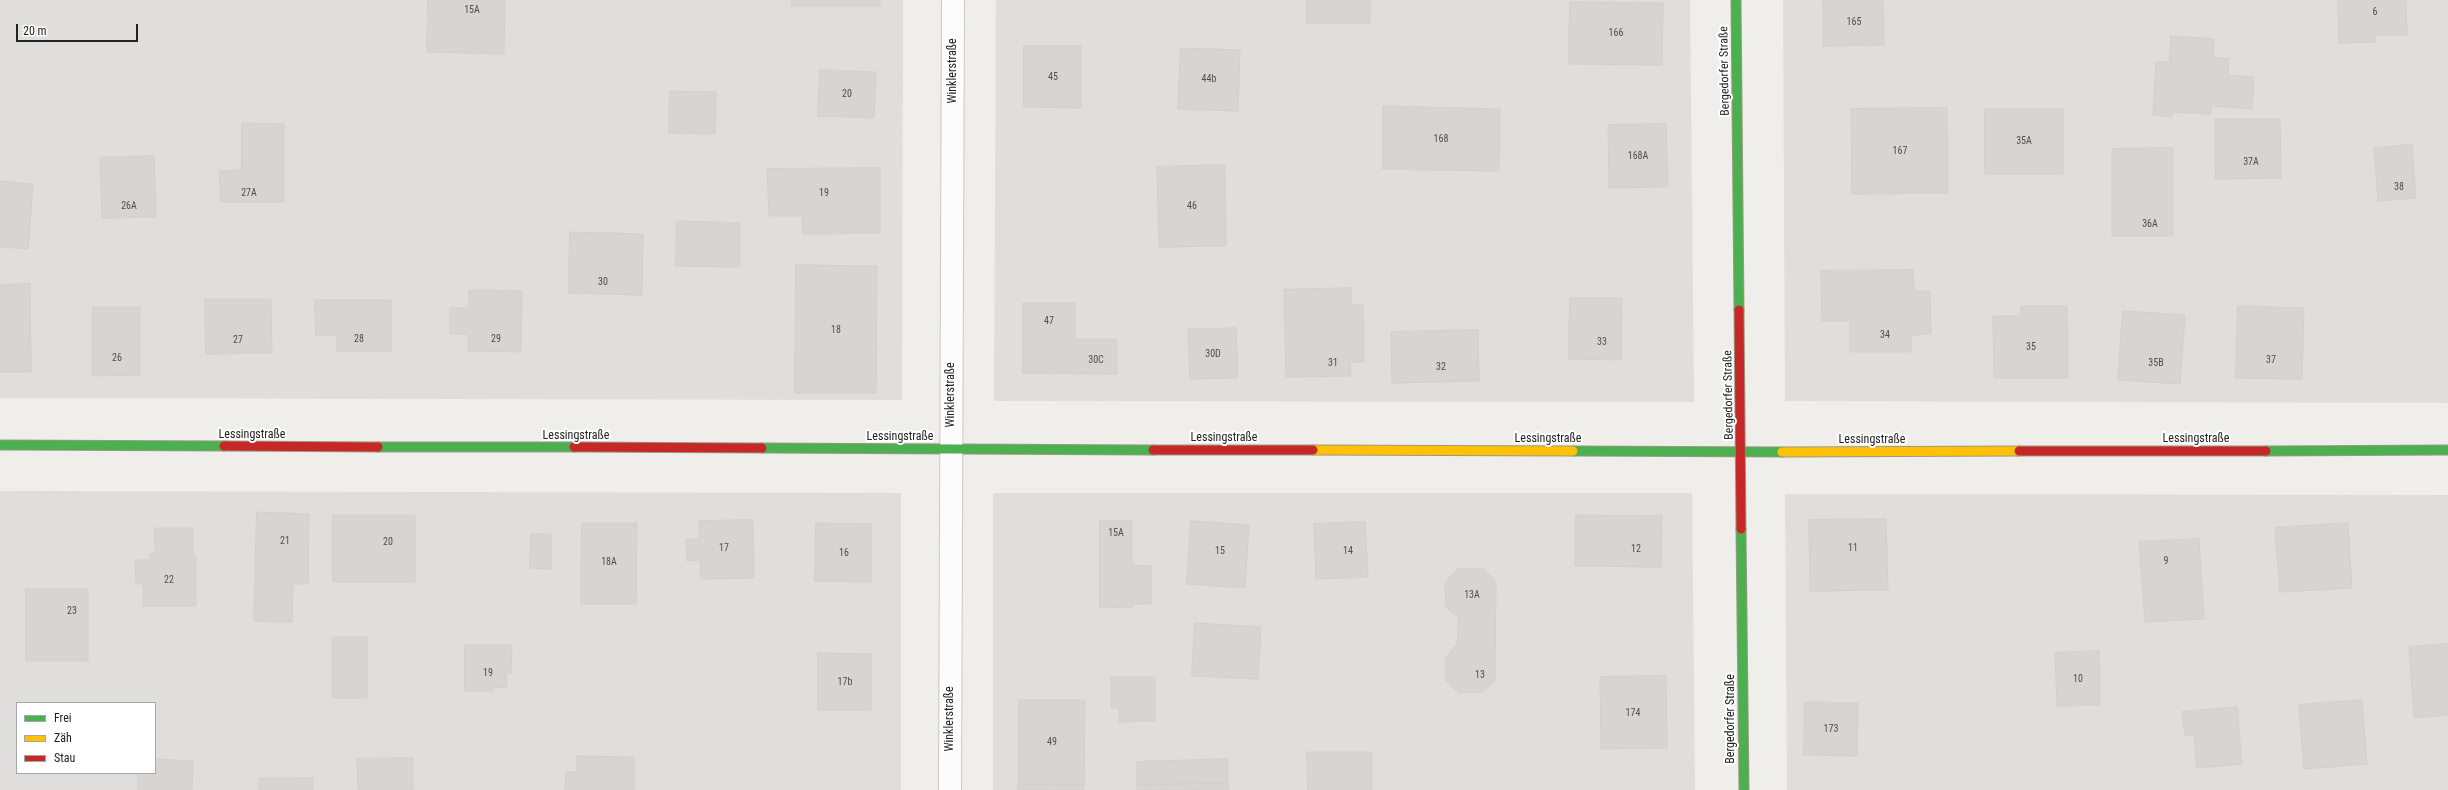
<!DOCTYPE html>
<meta charset="utf-8">
<style>
body{margin:0}
#map{position:relative;width:2448px;height:790px;overflow:hidden;background:#f0eeeb;font-family:"Roboto Condensed",sans-serif}
canvas{display:block}
.legend{position:absolute;left:16px;top:702px;width:140px;height:72px;box-sizing:border-box;background:#fff;border:1px solid #a7a7a7;margin:0;padding:5px 7px;list-style:none;font-size:12px;color:#222}
.legend li{display:flex;align-items:center;gap:8px;height:20px}
.legend b{width:20px;border:1px solid #a7a7a7}
.scale{position:absolute;left:16px;top:24px;width:122px;height:18px;box-sizing:border-box;border:2px solid #222;border-top:0;padding-left:5px;font-size:12px;line-height:14px;white-space:nowrap;color:#222;-webkit-text-stroke:3px #fff;paint-order:stroke}
</style>
<div id="map">
<canvas width="2448" height="790"></canvas>
<ul class="legend">
<li><b style="height:5px;background:#4caf50"></b>Frei</li>
<li><b style="height:5px;background:#ffc107"></b>Zäh</li>
<li><b style="height:5px;background:#c62828"></b>Stau</li>
</ul>
<div class="scale">20 m</div>
</div>
<script>
const c = document.querySelector('canvas').getContext('2d');
c.lineJoin = 'round';
function paint(path, color) {
  c.fillStyle = color;
  c.fill(path, 'evenodd');
}
function stroke(path, color, width, dash) {
  c.strokeStyle = color;
  c.lineWidth = width;
  c.lineCap = dash ? 'butt' : 'round';
  c.setLineDash(dash || []);
  c.stroke(path);
}
function write(font, color, halo, rows, align = 'center') {
  c.font = font + ' "Roboto Condensed",sans-serif';
  c.lineWidth = 4;
  c.setLineDash([]);
  c.textBaseline = 'middle';
  c.strokeStyle = halo;
  c.fillStyle = color;
  for (const [text, x, y, turn = 0] of rows) {
    c.save();
    c.translate(x, y);
    c.rotate((+turn || 0) * Math.PI / 180);
    c.textAlign = isNaN(turn) ? turn : align;
    if (halo) c.strokeText(text, 0, 0);
    c.fillText(text, 0, 0);
    c.restore();
  }
}
paint(new Path2D(`
 M0,0H903L902,400L0,398Z
 M996,0H1690L1694,402L994,401Z
 M1783,0H2448V403L1785,401Z
 M0,491L901,493V790H0ZM17,703H155V773H17Z
 M993,493H1692L1695,790H993Z
 M1785,494L2448,495V790H1787Z`), '#dfdedc');
const building = new Path2D(`
 M428,0H505L504,54L427,52Z
 M792,0H880V6H792Z
 M1307,0H1370V23H1307Z
 M1823,0H1883L1884,45L1824,46Z
 M2338,0H2406L2407,35H2375V42L2339,43Z
 M1570,2L1663,3L1662,65L1569,64Z
 M2171,36L2214,39L2213,57L2229,59L2228,75L2254,77L2252,109L2211,106V114L2172,112V117L2153,115L2156,62H2169Z
 M1024,46H1081V108L1024,107Z
 M1181,48L1240,50L1238,111L1178,109Z
 M820,70L876,72L874,118L818,116Z
 M670,91L716,92L715,134L669,133Z
 M1383,106L1500,109L1499,171L1383,169Z
 M1947,108L1948,193L1852,194L1851,109Z
 M1985,109H2063V174H1985Z
 M2215,119H2280L2281,178L2216,179Z
 M242,123L284,124V202H221L219,171L241,170Z
 M1666,124L1668,187L1609,188L1608,125Z
 M2412,145L2416,198L2378,201L2374,148Z
 M2173,148V236H2112V149Z
 M154,156L156,217L102,218L100,158Z
 M1225,165L1226,246L1159,247L1157,167Z
 M880,168V233L803,234L802,216H769L767,169Z
 M0,181L33,184L28,249L0,247Z
 M677,221L740,223V267L676,266Z
 M570,232L643,234L642,295L569,293Z
 M796,265L877,266L876,393H795Z
 M1913,270L1914,291H1930L1931,334L1911,335V352H1850V321H1822L1821,271Z
 M30,284L31,372H0V285Z
 M1351,288V305H1363L1364,362H1350L1351,376L1286,377L1284,290Z
 M469,290L522,291L521,352L468,351V334H450V308H469Z
 M1570,298H1622L1621,360L1569,359Z
 M205,299H271L272,353L206,354Z
 M315,300H391V351H337V335H316Z
 M1023,303H1075V339H1117V374L1023,373Z
 M2021,306H2067L2068,378H1994L1993,316H2021Z
 M2238,306L2304,308L2302,379L2236,378Z
 M93,307H140V375L93,376Z
 M2123,311L2185,315L2180,384L2118,380Z
 M1236,328L1238,378L1190,379L1188,330Z
 M1478,330L1479,381L1392,383L1391,332Z
 M257,512L309,514L308,584H293L292,622L254,621Z
 M333,515H415V582H333Z
 M1576,515L1662,516L1661,567L1575,566Z
 M1886,519L1888,590L1810,591L1809,520Z
 M753,520L754,578L701,579L700,560L687,561L686,539H699V521Z
 M1100,521H1132V565L1151,566V604H1132V608L1100,607Z
 M1191,521L1249,525L1245,588L1187,584Z
 M1365,522L1368,577L1316,579L1314,524Z
 M582,523H637L636,604H581Z
 M816,523L871,524V582L815,581Z
 M2348,523L2352,588L2280,592L2275,528Z
 M155,528H193V555H196V606H143V584H136L135,560H150V554H155Z
 M531,534H551V569L530,568Z
 M2199,539L2204,619L2145,622L2139,542Z
 M1458,569H1484L1496,582L1495,681L1482,692L1459,693L1446,680V658L1457,644L1459,618L1446,607L1445,583Z
 M26,589H88V661H26Z
 M1195,623L1261,627L1258,679L1192,676Z
 M333,637H367V698H333Z
 M2448,644V715L2414,718L2409,647Z
 M465,645H512L511,673H506L507,687L493,688V691H465Z
 M2099,651L2100,705L2057,706L2055,653Z
 M818,653L871,654V710H818Z
 M1666,676L1667,748L1601,749L1600,677Z
 M1111,677H1155V721L1119,722V708H1112Z
 M1019,700H1085L1084,785L1019,784Z
 M2362,700L2367,764L2304,769L2299,705Z
 M1805,702L1858,703L1857,756L1804,755Z
 M2237,707L2242,764L2197,768L2194,735L2185,736L2182,712Z
 M1307,752H1372V790H1308Z
 M577,756L634,757V790H565L566,772H577Z
 M413,758V790H358L357,759Z
 M155,759L193,761L192,790H138V773H155Z
 M1228,759V783L1137,785V762Z
 M313,778V790H259V779Z
 M1228,783L1229,790H1137V785Z
 M1019,784L1084,785V790H1018Z`);
paint(building, '#d7d4d2');
stroke(building, '#d3d0cc', 1);
const street = new Path2D(`
 M950,790L953,0`);
const fast = new Path2D(`
 M1736,0L1739,310
 M0,445L224,446
 M378,447H574
 M762,448L1153,450
 M1573,451L1782,452
 M2266,451L2448,450
 M1741,529L1744,790`);
const slow = new Path2D(`
 M1313,450L1573,451
 M1782,452L2019,451`);
const jam = new Path2D(`
 M1739,310L1741,529
 M224,446L378,447
 M574,447L762,448
 M1153,450H1313
 M2019,451H2266`);
stroke(street, '#c9c8c7', 24);
stroke(fast, '#999a82', 11);
stroke(slow, '#999a82', 11);
stroke(jam, '#999a82', 11);
stroke(street, '#fdfcfc', 22);
stroke(fast, '#4caf50', 9);
stroke(slow, '#ffc107', 9);
stroke(jam, '#c62828', 9);
write('10px', '#4f4e4e', null, [
 ["15A",472,10],
 ["6",2375,12],
 ["165",1854,22],
 ["166",1616,33],
 ["45",1053,77],
 ["44b",1209,79],
 ["20",847,94],
 ["168",1441,139],
 ["35A",2024,141],
 ["167",1900,151],
 ["168A",1638,156],
 ["37A",2251,162],
 ["38",2399,187],
 ["27A",249,193],
 ["19",824,193],
 ["26A",129,206],
 ["46",1192,206],
 ["36A",2150,224],
 ["30",603,282],
 ["47",1049,321],
 ["18",836,330],
 ["34",1885,335],
 ["28",359,339],
 ["29",496,339],
 ["27",238,340],
 ["33",1602,342],
 ["35",2031,347],
 ["30D",1213,354],
 ["26",117,358],
 ["30C",1096,360],
 ["37",2271,360],
 ["31",1333,363],
 ["35B",2156,363],
 ["32",1441,367],
 ["15A",1116,533],
 ["21",285,541],
 ["20",388,542],
 ["17",724,548],
 ["11",1853,548],
 ["12",1636,549],
 ["15",1220,551],
 ["14",1348,551],
 ["16",844,553],
 ["9",2166,561],
 ["18A",609,562],
 ["22",169,580],
 ["13A",1472,595],
 ["23",72,611],
 ["19",488,673],
 ["13",1480,675],
 ["10",2078,679],
 ["17b",845,682],
 ["174",1633,713],
 ["173",1831,729],
 ["49",1052,742]
]);
write('12px', '#222', '#fff', [
 ["Winklerstraße",953,71,-90],
 ["Bergedorfer Straße",1725,71,-91],
 ["Winklerstraße",951,395,-90],
 ["Bergedorfer Straße",1729,395,-91],
 ["Lessingstraße",252,435],
 ["Lessingstraße",576,436],
 ["Lessingstraße",900,437],
 ["Lessingstraße",1224,438],
 ["Lessingstraße",1548,439],
 ["Lessingstraße",2196,439],
 ["Lessingstraße",1872,440],
 ["Winklerstraße",950,719,-90],
 ["Bergedorfer Straße",1731,719,-90]
]);
</script>
